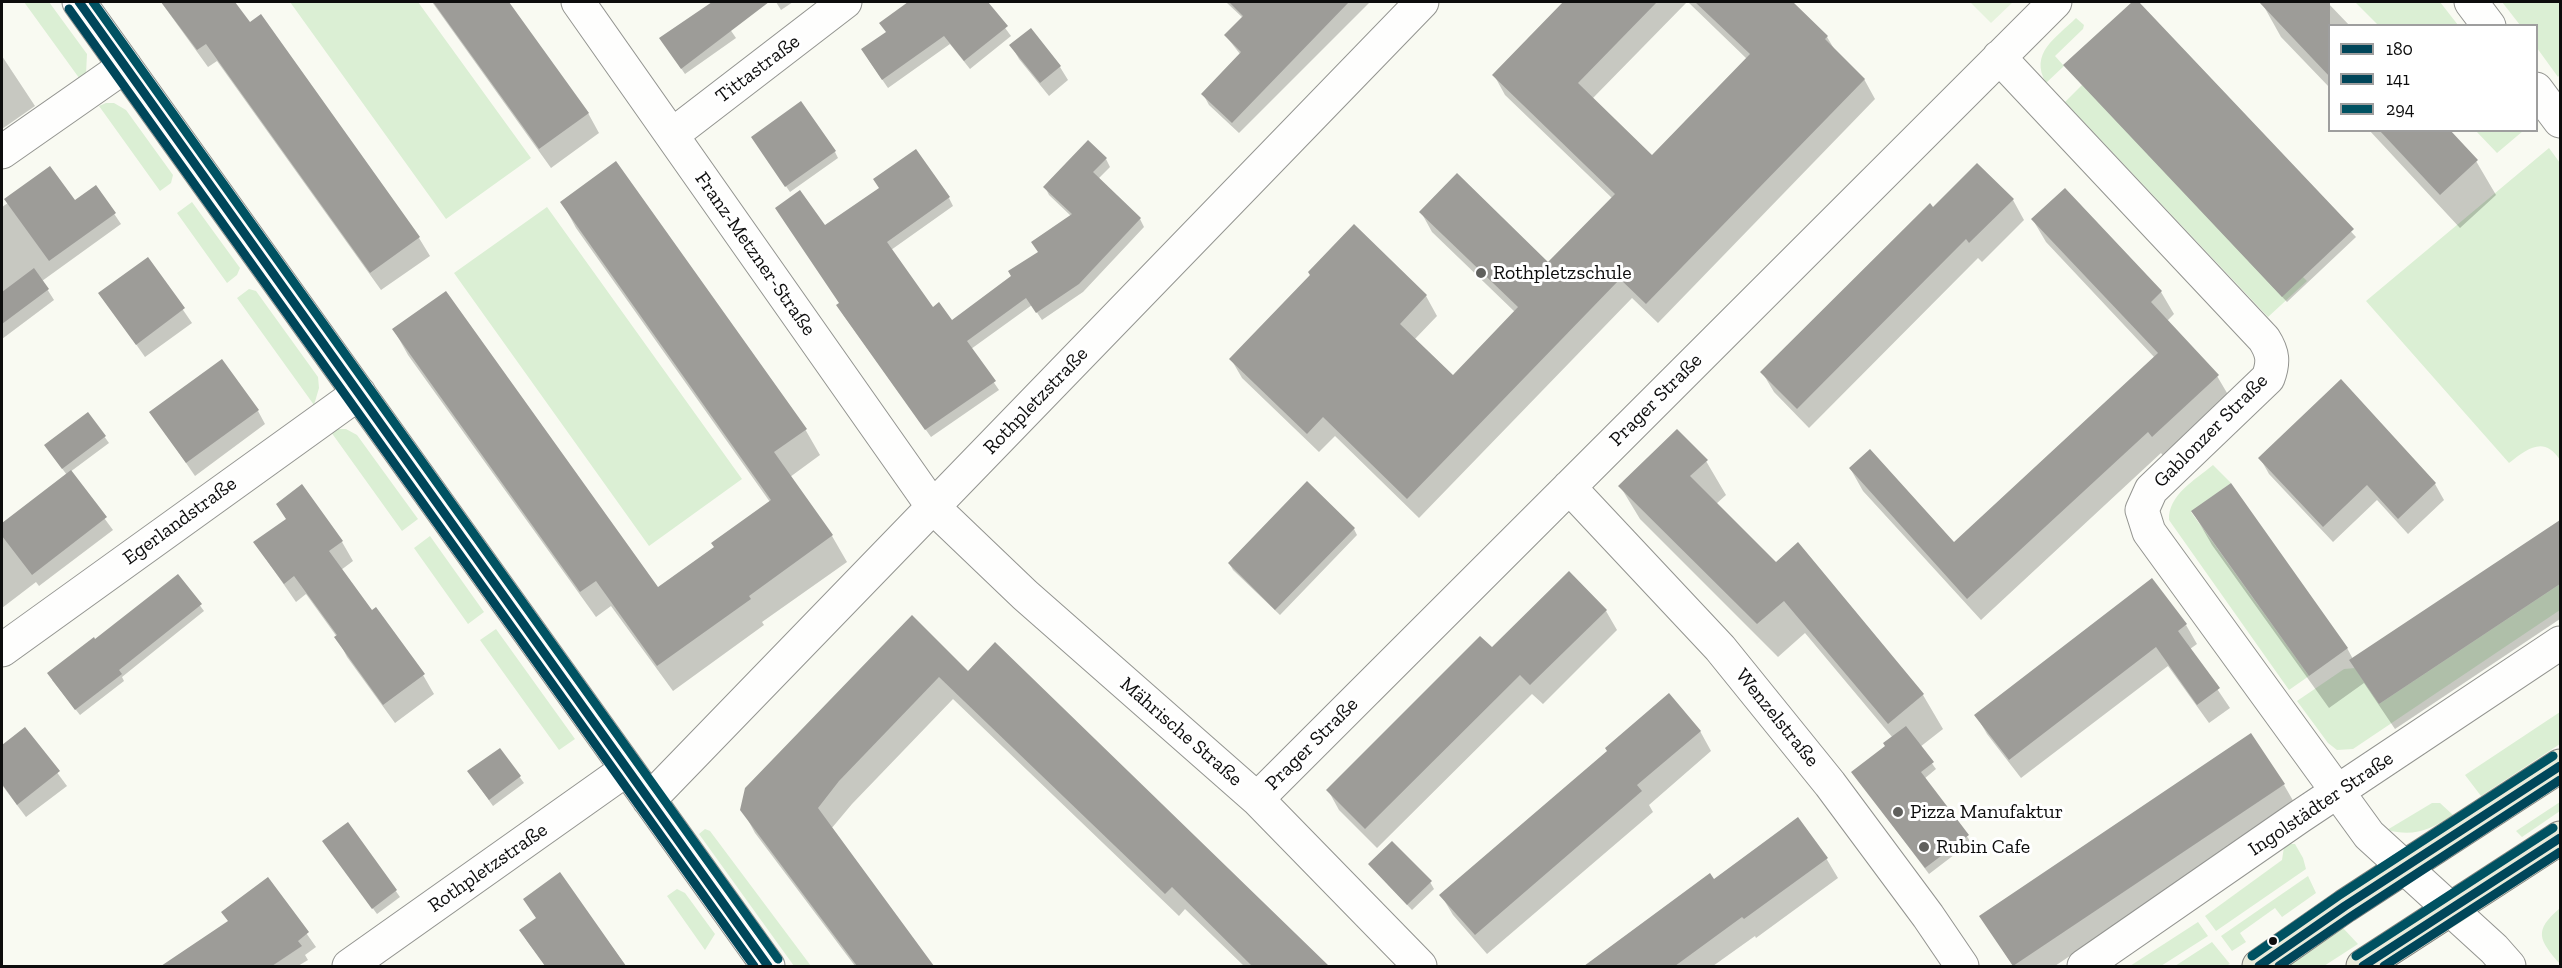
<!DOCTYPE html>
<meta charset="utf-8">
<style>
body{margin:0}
#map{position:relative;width:2562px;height:968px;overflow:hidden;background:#f9faf2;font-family:"Zilla Slab",serif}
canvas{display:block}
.frame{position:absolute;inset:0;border:3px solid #0d0d0d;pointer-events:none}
.legend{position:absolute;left:2328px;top:24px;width:210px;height:108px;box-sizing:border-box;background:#fff;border:2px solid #9e9e9e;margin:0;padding:8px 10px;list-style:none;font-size:18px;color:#0d0d0d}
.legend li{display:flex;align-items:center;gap:12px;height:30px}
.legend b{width:30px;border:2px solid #9e9e9e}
</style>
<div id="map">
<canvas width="2562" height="968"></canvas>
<div class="frame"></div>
<ul class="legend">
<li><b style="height:8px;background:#00465a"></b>180</li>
<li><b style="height:8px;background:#00465a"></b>141</li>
<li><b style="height:8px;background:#005262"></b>294</li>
</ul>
</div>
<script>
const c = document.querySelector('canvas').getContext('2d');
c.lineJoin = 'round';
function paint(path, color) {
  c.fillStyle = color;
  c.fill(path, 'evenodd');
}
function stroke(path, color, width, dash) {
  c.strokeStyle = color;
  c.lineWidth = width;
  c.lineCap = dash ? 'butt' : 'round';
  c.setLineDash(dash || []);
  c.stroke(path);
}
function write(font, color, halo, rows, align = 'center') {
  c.font = font + ' "Zilla Slab",serif';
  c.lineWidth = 6;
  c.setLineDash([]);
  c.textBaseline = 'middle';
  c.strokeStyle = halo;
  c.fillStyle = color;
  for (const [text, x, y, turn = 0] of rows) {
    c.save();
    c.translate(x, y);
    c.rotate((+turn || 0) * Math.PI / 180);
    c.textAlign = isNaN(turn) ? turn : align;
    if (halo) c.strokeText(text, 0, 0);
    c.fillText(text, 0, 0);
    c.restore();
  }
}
paint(new Path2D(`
 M24,2H49L87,54L86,74L82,82Z
 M290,2H418L531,158L446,219Z
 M2355,2H2440L2458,25H2378Z
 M2502,2H2560V74L2558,77L2537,48L2536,26L2520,25Z
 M2076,18L2084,25L2083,29L2055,56L2064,66L2046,83C2029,53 2056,38 2076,18Z
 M2082,85L2303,277L2307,281L2268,317L2065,102Z
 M106,103H114L126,110L173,175L171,183L160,191L99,106Z
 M2476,131H2523L2497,153Z
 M2549,148L2560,163V460C2544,435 2527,449 2509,463L2366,301Z
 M192,202L240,268L237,275L227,283L177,213Z
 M547,207L742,479L649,546L454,273Z
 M249,289L256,291L318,377L319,388L314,405L237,298Z
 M337,429H346L357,435L418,519L402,531L331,432Z
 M2213,465L2231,483L2191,512L2309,676L2289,690L2169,520C2168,495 2195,480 2213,465Z
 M430,536L484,612L468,624L414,548Z
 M2560,584V610L2353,749L2337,750L2328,743L2297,701L2344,669L2355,668L2379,704Z
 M496,629L575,739L559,750L480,640Z
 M2560,712V744L2481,796L2465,775Z
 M2560,802V811L2522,837L2516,831Z
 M2432,803H2440L2453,815C2430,830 2414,837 2387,830Z
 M705,829L710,831L811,966H794L699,834Z
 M2288,844H2295L2303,858L2306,869L2216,931L2205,916L2282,860L2284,847Z
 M2308,876L2316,893L2282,917L2275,908L2240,933L2246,942L2232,951L2221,936Z
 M677,889L685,893L715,934L705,950L667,896Z
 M2560,908V964C2539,940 2533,931 2560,908Z
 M2198,922L2208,936L2161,966H2130Z
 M2343,928L2358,944L2324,966H2285Z
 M2212,942L2230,964L2226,966H2175Z`), '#dbefd4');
paint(new Path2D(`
 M1970,2H2013L1991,23Z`), '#e6f3dd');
paint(new Path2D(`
 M161,2H233L249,24L261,16L419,238L430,256L381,290L217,61L208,67Z
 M432,2H508L588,113L599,133L551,168Z
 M776,2H793L781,10Z
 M915,2H986L1011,36L970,69L950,44L888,88L868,59L887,33L881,23Z
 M1565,2H1687L1592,99L1652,157L1747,59L1688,2H1785L1794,10L1797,7L1827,37L1836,52L1864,79L1875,99L1658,323L1632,298L1419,518L1335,436L1319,452L1242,378L1231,359L1311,276L1354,226L1426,296L1437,316L1414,340L1453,377L1515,312L1432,232L1421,212L1548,264L1612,198L1505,95L1494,75Z
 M2134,2H2137L2356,237L2287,302L2065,65Z
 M2263,2H2327L2350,26H2330V88L2281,37L2262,3Z
 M712,3L736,38L685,74L665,45Z
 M1227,3V2H1370L1239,133L1209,105L1203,94L1240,54L1226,36L1243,18Z
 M1031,30L1060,67L1068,80L1049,96L1019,59L1011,45Z
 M2,56L35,106L2,129Z
 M2369,130H2448L2476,161L2496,195L2460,228Z
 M756,143L835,152L838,158L790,192Z
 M1106,159L1110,167L1098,179L1140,219L1144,227L1083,292L1042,320L1032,305L971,349L999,390L931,437L842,313L824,227L949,198L953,206L891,250L933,309L952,322L1013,277L1039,252L1071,216L1049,195L1045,187Z
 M96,187L121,224L42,281L54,300L2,339V207L8,203H75Z
 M2013,200L2024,220L1982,262L1978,258L1809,428L1774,392L1762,372L1933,209Z
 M562,202L805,429L820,455L790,477L832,536L847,562L762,622L764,625L673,691L611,606L596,617L408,355L394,330L658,589L716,548L770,502L576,228Z
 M2033,220L2161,292L2174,314L2167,321L2217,376L2230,398L2165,458L2161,453L1981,620L1863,491L1850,468L1954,544L2155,358L2046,242Z
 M148,259L192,323L145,357L100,293Z
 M2341,381L2435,484L2444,500L2408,534L2377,500L2333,542L2269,474L2260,458Z
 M258,411L265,424L195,476L151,412Z
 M88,414L109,443L70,472L113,530L39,586L36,582L2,608V525L67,475L49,451Z
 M1706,461L1726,495L1716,504L1776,564L1797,545L1923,695L1943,729L1920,747L1936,769L1924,779L1971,842L1929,874L1857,778L1893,738L1805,633L1778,657L1640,519L1620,486Z
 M2193,512L2347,648L2353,659L2560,521V619L2395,729L2364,683L2329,708L2212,545Z
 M1354,529L1357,535L1280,615L1233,570L1229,563Z
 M342,542L353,561L341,570L371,612L376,609L423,675L434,694L395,723L347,657L337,637L306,594L296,602L255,543Z
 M178,576L204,611L122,677L124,681L80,715L52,680L95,641Z
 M1606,611L1617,630L1543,704L1532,694L1377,848L1339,810L1328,790L1492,649Z
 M912,617L968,673L995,645L1327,966H1244L1185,909L1179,916L953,699L852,804L831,829L933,966H855L755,833L742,809Z
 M2186,625L2197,644L2190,649L2230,708L2209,723L2168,666L2021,778L1987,734L1976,715Z
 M25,729L67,786L26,817L2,785V747Z
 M1700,731L1711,751L1649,805L1653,812L1487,954L1453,915L1441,895Z
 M500,750L524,783L493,806L473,778Z
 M2284,785L2295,804L2055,966H2013L1981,916Z
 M348,824L400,897L377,914L328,848Z
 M1826,858L1838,878L1756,938L1755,936L1713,966H1587L1710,875L1714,881Z
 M1370,865L1430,882L1434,889L1412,910Z
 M559,874L626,966H546L527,941L521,931L537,919Z
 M268,879L316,947L305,955L308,960L298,966H172L170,962L229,922L223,912Z`), '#0003');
paint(new Path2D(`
 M161,2H235L250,22L261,14L420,237L370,273L206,44L197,50Z
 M433,2H509L589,113L539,149Z
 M712,2H769L681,69L659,38Z
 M908,2H988L1008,26L964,61L944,36L882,80L861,49L886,32L879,23Z
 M1229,2H1349L1232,123L1201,94L1241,52L1224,35L1243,16Z
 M1563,2H1657L1578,83L1652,155L1750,54L1695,2H1793L1828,36L1825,39L1865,79L1646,304L1620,279L1407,499L1323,417L1307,434L1229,359L1310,275L1308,272L1354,224L1427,295L1400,324L1453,375L1518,307L1419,212L1457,173L1548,262L1615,194L1492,75Z
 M2132,2H2139L2354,229L2282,297L2063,65Z
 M2259,2H2330V77Z
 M1031,28L1061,66L1040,83L1009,45Z
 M801,101L836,151L785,187L751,137Z
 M2379,130H2450L2478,160L2440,195Z
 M1088,140L1107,158L1093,172L1141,218L1079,284L1036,313L1026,298L967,341L996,381L925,430L836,305L839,303L775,208L800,190L825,225L879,188L873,179L916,149L950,197L887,242L933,307L939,302L952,320L1011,276L1008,271L1038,252L1031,242L1072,214L1043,187Z
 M616,161L807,429L774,452L833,535L749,596L751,599L657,666L596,581L580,592L392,329L446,291L658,587L714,547L711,543L771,500L560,202Z
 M1977,163L2014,199L1969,243L1966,239L1797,409L1760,372L1930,203L1933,207Z
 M50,166L75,200L96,185L116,213L49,261L4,199Z
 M2065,188L2162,291L2151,302L2219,375L2152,437L2148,432L1967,599L1849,468L1870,449L1954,542L2158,353L2031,219Z
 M148,257L185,308L136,345L98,293Z
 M34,268L49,289L2,324V292Z
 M222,359L259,410L186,463L149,412Z
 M2341,379L2436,483L2398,519L2367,485L2323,527L2258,458Z
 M88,412L106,436L62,469L44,445Z
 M1677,429L1708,460L1690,476L1776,562L1798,542L1924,694L1888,724L1784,601L1757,624L1618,486Z
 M71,470L107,517L32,575L2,536V523Z
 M1307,481L1355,528L1275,610L1228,563Z
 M2231,483L2348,648L2309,676L2191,511Z
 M302,484L343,541L329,551L372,610L376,607L425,674L383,705L334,637L337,635L294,576L284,584L253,542L286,519L276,504Z
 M2560,520V584L2379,704L2349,660Z
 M1569,571L1607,610L1530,685L1520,675L1365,829L1326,790L1480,636L1492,647Z
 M178,574L202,604L119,670L122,674L75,710L47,673L94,637L95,639Z
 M2152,578L2187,624L2178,631L2220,688L2197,705L2156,647L2009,760L1974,715Z
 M912,615L968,671L995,642L1329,966H1252L1172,887L1165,894L939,677L839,781L818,808L934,966H857L740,810L745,788Z
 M1669,693L1701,731L1637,785L1642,791L1475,935L1439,895L1607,751L1605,748Z
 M1906,726L1934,762L1921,772L1969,835L1925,868L1851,772L1885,746L1883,743Z
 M25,727L60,771L17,805L2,784V745Z
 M2251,733L2285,784L2013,966L1979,916Z
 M500,748L521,776L489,800L467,771Z
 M1798,817L1828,858L1744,919L1742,917L1675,966H1584L1710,873L1714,879Z
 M348,822L397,890L372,909L322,841Z
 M1392,841L1432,881L1407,905L1368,864Z
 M560,872L626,966H545L519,930L536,918L523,899Z
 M268,877L309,932L298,941L302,946L272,966H161L228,921L221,912Z`), '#9d9c98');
const street = new Path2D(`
 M79,2L768,966
 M578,2L933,507L1025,595L1257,799L1420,966
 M2471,2L2489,26
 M1999,57L2264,339C2273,353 2274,362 2268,378L2151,490L2142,510L2149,532L2369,835L2494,949L2509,966
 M2536,89L2560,121
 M672,135L845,2
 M2,152L125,66
 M1569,487L1720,648L1830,784L1928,916L1962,966
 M2,650L359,393
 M1257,799L2055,2
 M649,800L1422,2
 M349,966L627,769
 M2084,966L2299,817L2560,643`);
const primary = new Path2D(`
 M2259,966L2345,906L2560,766
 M2363,966L2560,838`);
stroke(street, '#939490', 35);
stroke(primary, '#81817d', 35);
stroke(street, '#fefefd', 33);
stroke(primary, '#e9ebda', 33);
stroke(new Path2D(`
 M79,2L768,966
 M2259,966L2345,906L2560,766
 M2363,966L2560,838`), '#00465a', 9);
stroke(new Path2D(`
 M69,9L754,966
 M2279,966L2352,916L2560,780
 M2384,966L2560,852`), '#00465a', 9);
stroke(new Path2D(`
 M93,2L778,959
 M2252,956L2338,896L2553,756
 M2356,956L2553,828`), '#005262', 9);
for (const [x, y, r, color] of [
 [1481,273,6,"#60605d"],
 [1898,812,6,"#60605d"],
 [1924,847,6,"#60605d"],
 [2273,941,5,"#0d0d0d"]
]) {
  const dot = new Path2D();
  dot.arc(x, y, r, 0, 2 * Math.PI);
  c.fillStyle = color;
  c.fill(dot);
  stroke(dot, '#fff', 2);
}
write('20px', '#0d0d0d', '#fff', [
 ["Tittastraße",758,69,-37],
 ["Franz-Metzner-Straße",755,254,55],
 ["Prager Straße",1656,400,-45],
 ["Rothpletzstraße",1036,401,-46],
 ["Gablonzer Straße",2211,431,-45],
 ["Egerlandstraße",180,521,-36],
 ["Wenzelstraße",1777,718,51],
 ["Mährische Straße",1181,732,41],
 ["Prager Straße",1312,744,-45],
 ["Ingolstädter Straße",2321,804,-34],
 ["Rothpletzstraße",488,868,-35]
]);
write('20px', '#0d0d0d', '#fff', [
 ["Rothpletzschule",1493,273],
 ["Pizza Manufaktur",1910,812],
 ["Rubin Cafe",1936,847]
], 'left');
</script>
